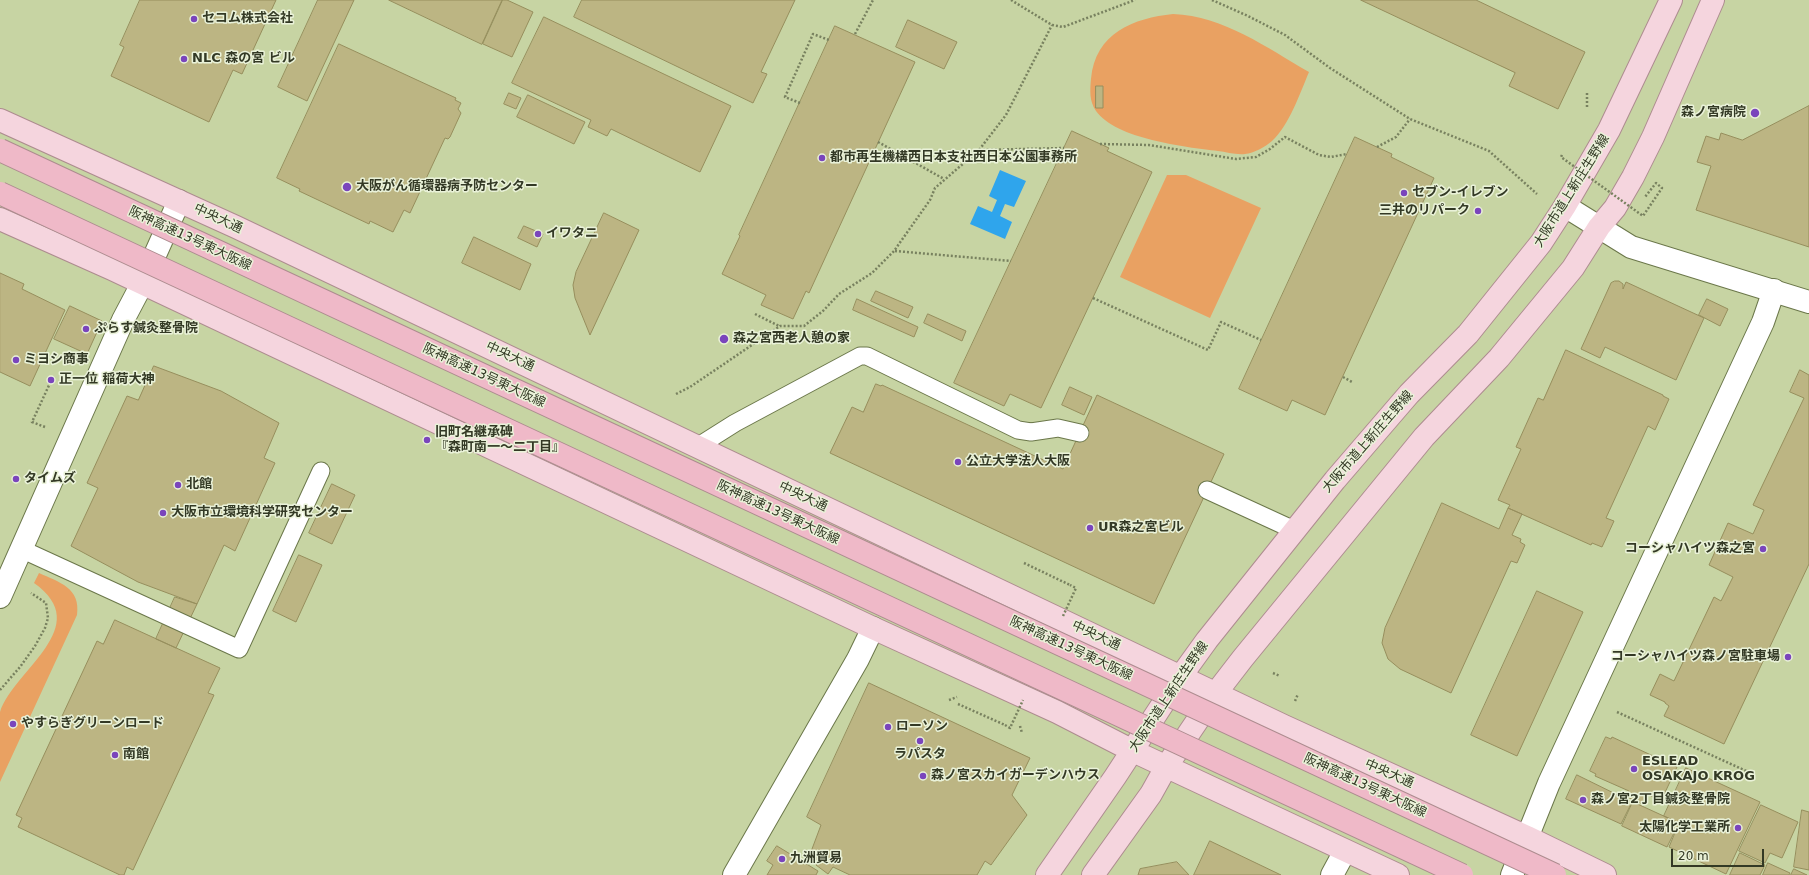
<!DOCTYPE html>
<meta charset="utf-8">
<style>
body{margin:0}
#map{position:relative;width:1809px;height:875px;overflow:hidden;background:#c7d4a3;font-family:"DejaVu Sans",sans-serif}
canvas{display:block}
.scale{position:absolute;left:1671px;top:849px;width:93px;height:18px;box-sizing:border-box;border:2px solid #333925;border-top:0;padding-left:5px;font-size:12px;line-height:14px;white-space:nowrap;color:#333925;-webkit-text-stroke:3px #eaf2d9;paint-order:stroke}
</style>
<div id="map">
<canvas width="1809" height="875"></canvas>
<div class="scale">20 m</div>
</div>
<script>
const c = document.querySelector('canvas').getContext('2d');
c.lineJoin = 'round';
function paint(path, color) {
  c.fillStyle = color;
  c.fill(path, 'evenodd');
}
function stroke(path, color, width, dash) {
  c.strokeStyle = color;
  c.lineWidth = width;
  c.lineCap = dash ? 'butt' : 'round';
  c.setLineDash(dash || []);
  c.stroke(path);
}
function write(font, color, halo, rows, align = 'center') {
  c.font = font + ' "DejaVu Sans","Noto Sans JP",sans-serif';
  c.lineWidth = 3;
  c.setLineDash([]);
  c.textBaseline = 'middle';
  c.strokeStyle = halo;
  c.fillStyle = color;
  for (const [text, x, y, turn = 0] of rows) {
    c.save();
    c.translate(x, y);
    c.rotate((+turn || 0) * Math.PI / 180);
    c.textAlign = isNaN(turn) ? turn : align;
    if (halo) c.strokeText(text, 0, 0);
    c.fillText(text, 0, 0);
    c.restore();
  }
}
paint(new Path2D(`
 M1173,14C1224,16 1267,48 1309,72C1300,93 1289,126 1272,141C1265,147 1254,153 1245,154C1236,155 1226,152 1218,151C1185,147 1116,139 1096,111C1089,101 1090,90 1091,79C1095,33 1134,18 1173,14Z
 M1167,175H1186L1261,208L1210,318L1120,277Z
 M39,573C59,582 81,588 77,615L0,782V712C14,669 96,627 34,583Z`), '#e9a162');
paint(new Path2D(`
 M1000,170L1026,181L1014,207L1005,204L1000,216L1012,222L1005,239L970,224L978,206L992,212L997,200L989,196Z`), '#2fa5ec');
const building = new Path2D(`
 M140,0H276L242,74L233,70L209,122L111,76L124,47L120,45Z
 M318,0H354L307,101L278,87Z
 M389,0H502L482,44Z
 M503,0H507L533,12L512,57L483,44Z
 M582,0H795L761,72L767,74L753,103L574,17Z
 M1361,0H1476L1585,52L1558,109L1509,86L1515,73Z
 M544,17L731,106L700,172L611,129L607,136L588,127L591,120L512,83Z
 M908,20L957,42L944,69L896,47Z
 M835,26L915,62L809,293L806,291L793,319L761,305L766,295L722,274L740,236L739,235Z
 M339,44L456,98L455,100L461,103L458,109L461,113L450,137L448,139L445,138L410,213L404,210L393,232L370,221L369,224L299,191L300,189L277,178Z
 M1096,86H1103V108H1096Z
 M509,93L521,98L516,109L504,104Z
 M528,95L585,122L574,144L517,117Z
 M1809,106V247L1696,210L1711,166L1697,162L1706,136L1719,140L1721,133L1742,140Z
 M1072,131L1109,148L1107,151L1152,172L1041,408L1010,394L1004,406L954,383Z
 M1355,137L1392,154L1391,157L1434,178L1325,415L1292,400L1287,411L1239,389Z
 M604,213L639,230L590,335L575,298L573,285L576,272Z
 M524,226L543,234L537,247L518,238Z
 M474,237L531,264L520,290L462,263Z
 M0,273L24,284L22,289L65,310L30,386L0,372Z
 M1615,281H1619L1623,284V289L1626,282L1704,318L1676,380L1605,347L1600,358L1581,349L1611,283Z
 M876,291L913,307L908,318L871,301Z
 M857,299L918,327L914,337L853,310Z
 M1707,299L1728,309L1720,326L1699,315Z
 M70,306L102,321L87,354L54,339Z
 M928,314L966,331L962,341L924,323Z
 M1566,350L1663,395V396L1669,399L1655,430L1648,426L1606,518L1614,521L1602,547L1592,543L1591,545L1508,508L1510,505L1498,500L1521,449L1516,447L1538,398L1543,400Z
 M154,366L221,391L279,423L264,458L275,463L235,551L224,545L197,604L138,582L71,546L98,488L87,483L127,396L138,400Z
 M1800,370L1809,375V564L1724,744L1664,716L1669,706L1665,703V702L1650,695L1660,674L1674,681L1714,597L1721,601L1733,577L1709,565L1728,523L1753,534L1764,510L1753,505L1804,398L1790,392Z
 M876,384L881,386L882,385L1063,469L1097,395L1224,454L1154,604L830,453L852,407L863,412Z
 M1070,387L1092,397L1084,415L1062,405Z
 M332,484L355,495L332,544L309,533Z
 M1442,503L1499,529L1508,508L1522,514L1512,535L1521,539L1520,542L1525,545L1517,563L1511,561L1451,693L1400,669L1388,659L1382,643L1385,628Z
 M299,555L322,565L296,622L273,611Z
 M1537,591L1583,612L1517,756L1471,735Z
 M175,597L197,604L176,648L156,639Z
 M115,620L220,668L208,693L214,695L133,870L127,867L124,875H120L18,827L22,818L16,815L97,641L103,644Z
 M869,683L1030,758L1012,795L1027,815L991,865L985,861L977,875H850L833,867L828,874L816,865L819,860L809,857L821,825L807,817Z
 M1606,737L1611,739L1612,737L1677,767L1661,801L1647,794L1643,804L1627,797L1629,791L1595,776L1596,774L1590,771Z
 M1686,768L1760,802L1726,874L1669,847L1679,823L1664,816Z
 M1577,775L1632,802L1621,824L1566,799Z
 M1633,802L1679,823L1667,847L1622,826Z
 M1761,805L1798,822L1782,858L1770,853L1765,863L1739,851Z
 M1802,810L1809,812V870L1794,867Z
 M1210,841L1281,875H1194Z
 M777,846L818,871L816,875H767L773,865L767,861Z
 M1740,853L1765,865L1760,875H1730Z
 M1177,862L1189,875H1138L1140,869Z
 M1768,863L1790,873L1789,875H1763Z
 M1794,869L1807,875H1791Z`);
paint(building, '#bcb583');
stroke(building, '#968e5d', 1);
const service = new Path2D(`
 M697,447L735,423L860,356H867L1018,430L1031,432L1058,428L1080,433
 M1207,490L1294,530
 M21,549L239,649L321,471`);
const minor = new Path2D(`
 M0,597L123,320L142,284L179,201
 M734,875L858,659L873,628
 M1332,875L1345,851
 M1512,875L1549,783L1763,322L1774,290`);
const tertiary = new Path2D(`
 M1565,206L1631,247L1809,302`);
const primary = new Path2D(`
 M0,120L236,227L1284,726L1527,837L1605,875
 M0,219L112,269L873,628L1057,712L1133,751L1398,875
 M1047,875L1115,777L1181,676L1207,640L1335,480L1409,394L1468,334L1541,243L1565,206L1609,130L1671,0
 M1093,875L1151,794L1166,767L1216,693L1243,658L1424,437L1499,358L1573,268L1599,227L1615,208L1633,177L1653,137L1713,0`);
stroke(service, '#6b774a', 19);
stroke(minor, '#6b774a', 24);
stroke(tertiary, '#6b774a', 24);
stroke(primary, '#ad8c8f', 24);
stroke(new Path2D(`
 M1011,0L1052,25L1063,27L1135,0
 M1212,0L1248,16L1285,35L1330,68L1410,119L1489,151L1537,194
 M855,34L873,0
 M1587,93V109
 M800,103L785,97L813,34L829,40
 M878,142L944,179
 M1100,144L1149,145L1236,159L1256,157L1270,149L1285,137L1319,155L1331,157L1347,154
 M1377,147L1396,137L1410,119
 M979,150L1064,148
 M895,251L1011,261
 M1093,298L1208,350L1221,322L1261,340
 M755,314L779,326
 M1343,377L1352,382
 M676,394L690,387L780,326H804L823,311L839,294L872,273L894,251L930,200L935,188L979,150L1006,115L1052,25
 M45,427L32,422L51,381
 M1024,563L1070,585
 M1273,673L1280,676
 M0,690L20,667L35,646L45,628L48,618L46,603L31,593
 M949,700L957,697
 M1295,701L1298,694
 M958,704L1005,725
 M1617,712L1755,775
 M1020,726L1022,733`), '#78815f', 2.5, [2, 2]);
stroke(service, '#fff', 17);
stroke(minor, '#fff', 22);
stroke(tertiary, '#fff', 22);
stroke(primary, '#f5d5de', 22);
const motorwayBridge = new Path2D(`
 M0,150L1555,875
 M0,193L1462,875`);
stroke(motorwayBridge, '#ad8c8f', 24, []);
stroke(new Path2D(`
 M1562,155L1561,157L1643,216L1662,188L1656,183L1645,197
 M1063,616L1076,588L1070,585
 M1005,725L1010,728L1023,700`), '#78815f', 2.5, [2, 2]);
stroke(motorwayBridge, '#efb9c8', 22);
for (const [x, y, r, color] of [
 [194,19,4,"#7a45bc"],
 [184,59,4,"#7a45bc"],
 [1755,113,5,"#7a45bc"],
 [822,158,4,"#7a45bc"],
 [347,187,5,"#7a45bc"],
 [1404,193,4,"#7a45bc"],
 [1478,211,4,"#7a45bc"],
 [538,234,4,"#7a45bc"],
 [86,329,4,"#7a45bc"],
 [724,339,5,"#7a45bc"],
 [16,360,4,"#7a45bc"],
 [51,380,4,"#7a45bc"],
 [427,440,4,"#7a45bc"],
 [958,462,4,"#7a45bc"],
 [16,479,4,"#7a45bc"],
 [178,485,4,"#7a45bc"],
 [163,513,4,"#7a45bc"],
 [1090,528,4,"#7a45bc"],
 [1763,549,4,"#7a45bc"],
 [1788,657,4,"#7a45bc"],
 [13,724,4,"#7a45bc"],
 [888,727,4,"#7a45bc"],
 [920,741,4,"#7a45bc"],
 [115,755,4,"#7a45bc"],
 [1634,769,4,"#7a45bc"],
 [923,776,4,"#7a45bc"],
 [1583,800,4,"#7a45bc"],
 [1738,828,4,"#7a45bc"],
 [782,859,4,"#7a45bc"]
]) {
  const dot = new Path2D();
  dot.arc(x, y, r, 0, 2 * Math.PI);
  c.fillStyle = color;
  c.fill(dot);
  stroke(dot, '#eaf2d9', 1.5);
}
write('bold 13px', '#333925', '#eaf2d9', [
 ["セコム株式会社",202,19],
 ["NLC 森の宮 ビル",192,59],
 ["森ノ宮病院",1746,113,"right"],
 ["都市再生機構西日本支社西日本公園事務所",830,158],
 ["大阪がん循環器病予防センター",356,187],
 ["セブン-イレブン",1412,193],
 ["三井のリパーク",1470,211,"right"],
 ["イワタニ",546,234],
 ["ぷらす鍼灸整骨院",94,329],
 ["森之宮西老人憩の家",733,339],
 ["ミヨシ商事",24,360],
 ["正一位 稲荷大神",59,380],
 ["旧町名継承碑",435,433],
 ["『森町南一～二丁目』",435,448],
 ["公立大学法人大阪",966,462],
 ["タイムズ",24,479],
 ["北館",186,485],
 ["大阪市立環境科学研究センター",171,513],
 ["UR森之宮ビル",1098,528],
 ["コーシャハイツ森之宮",1755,549,"right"],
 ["コーシャハイツ森ノ宮駐車場",1780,657,"right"],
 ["やすらぎグリーンロード",21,724],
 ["ローソン",896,727],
 ["南館",123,755],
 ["ラパスタ",920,755,"center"],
 ["ESLEAD",1642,762],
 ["OSAKAJO KROG",1642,777],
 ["森ノ宮スカイガーデンハウス",931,776],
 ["森ノ宮2丁目鍼灸整骨院",1591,800],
 ["太陽化学工業所",1730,828,"right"],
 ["九洲貿易",790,859]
], 'left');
write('13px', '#333925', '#eaf2d9', [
 ["大阪市道上新庄生野線",1572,191,-58],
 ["中央大通",218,219,25],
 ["阪神高速13号東大阪線",190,239,25],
 ["中央大通",510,357,25],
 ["阪神高速13号東大阪線",484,376,25],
 ["大阪市道上新庄生野線",1368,442,-49],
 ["中央大通",803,497,25],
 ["阪神高速13号東大阪線",778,513,25],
 ["中央大通",1096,636,25],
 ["阪神高速13号東大阪線",1071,649,25],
 ["大阪市道上新庄生野線",1169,697,-56],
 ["中央大通",1389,774,24],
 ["阪神高速13号東大阪線",1365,786,25]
]);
</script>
